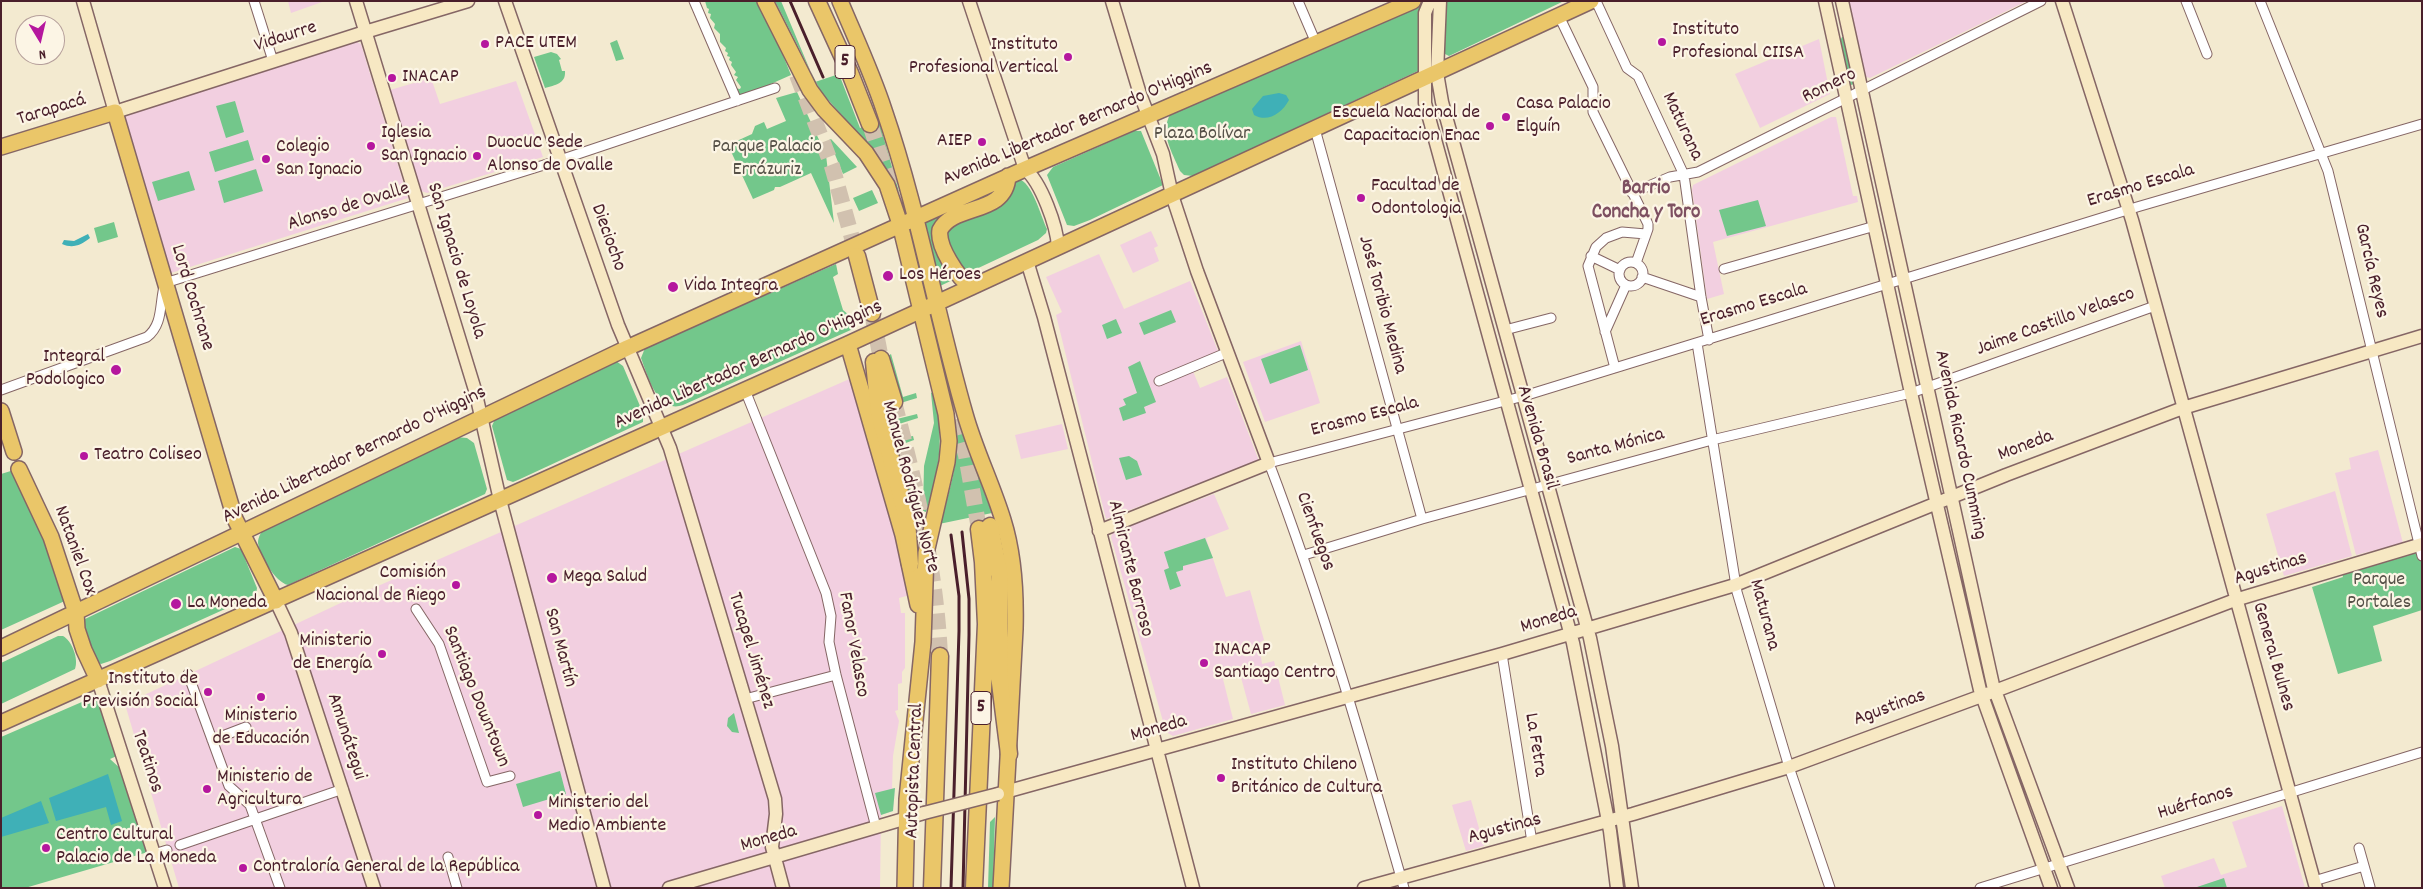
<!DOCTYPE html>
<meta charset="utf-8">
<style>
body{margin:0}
#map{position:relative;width:2423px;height:889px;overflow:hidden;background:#f3ead0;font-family:Dekko,sans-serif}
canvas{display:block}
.frame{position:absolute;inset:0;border:2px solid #4a1f2b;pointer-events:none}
.north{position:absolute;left:15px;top:15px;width:50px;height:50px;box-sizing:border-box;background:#fcf5e5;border:1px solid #b59f9b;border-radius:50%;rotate:171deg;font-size:14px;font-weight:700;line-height:20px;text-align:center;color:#4a1f2b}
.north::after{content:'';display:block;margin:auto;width:18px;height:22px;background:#b5179e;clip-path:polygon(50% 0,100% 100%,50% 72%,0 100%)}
</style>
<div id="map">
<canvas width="2423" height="889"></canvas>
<div class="frame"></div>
<div class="north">N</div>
</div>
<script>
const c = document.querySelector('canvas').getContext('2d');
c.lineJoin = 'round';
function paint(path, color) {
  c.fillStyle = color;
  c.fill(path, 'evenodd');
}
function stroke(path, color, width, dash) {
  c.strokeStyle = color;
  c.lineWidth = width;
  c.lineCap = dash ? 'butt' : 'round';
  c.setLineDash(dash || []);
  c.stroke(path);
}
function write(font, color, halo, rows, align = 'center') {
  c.font = font + ' Dekko,sans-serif';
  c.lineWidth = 4.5;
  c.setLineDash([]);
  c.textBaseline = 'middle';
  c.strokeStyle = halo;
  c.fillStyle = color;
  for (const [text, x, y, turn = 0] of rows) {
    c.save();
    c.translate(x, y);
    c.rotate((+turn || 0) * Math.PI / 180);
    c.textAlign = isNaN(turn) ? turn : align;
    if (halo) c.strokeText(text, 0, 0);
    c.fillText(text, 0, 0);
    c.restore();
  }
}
paint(new Path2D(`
 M288,1H325L291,13Z
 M1845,1H2027L1870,78L1863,76Z
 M1819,39L1830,94L1760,128L1735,74Z
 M355,41L361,44L408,198L171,273L124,121L126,115Z
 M431,78L440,104L516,81L543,157L427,193L421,191L390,90Z
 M1831,117H1836L1853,196H1857L1858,202L1713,242L1724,294L1707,299L1692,190L1693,185Z
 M1151,231L1158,246L1154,248L1159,261L1133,273L1120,245Z
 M1099,254L1124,309L1190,281L1218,351L1190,364L1200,388L1227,377L1259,461L1106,519L1056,315L1062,312L1046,277Z
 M1301,341L1320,403L1265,422L1243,362Z
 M854,377L910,595L899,598L901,613H905V668L902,672V683L898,684V710L895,711L899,721L893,756L892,788H895L893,811L881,815L880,888H179L125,704L362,593Z
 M1062,424L1068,449L1021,459L1015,435Z
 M2378,450L2403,543L2356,555L2335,473L2351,469L2349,458Z
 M2335,491L2352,556L2284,576L2266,514Z
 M1214,494L1229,529L1206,538L1226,597L1250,590L1264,640L1259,643L1262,664L1274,661L1285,705L1251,714L1239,670L1222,675L1233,719L1173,736L1166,732L1111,537L1113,532Z
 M1471,800L1484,846L1466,851L1452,805Z
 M2282,806L2305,888H2165L2161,876L2214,858L2221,875L2247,867L2232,822Z`), '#f2cfe0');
paint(new Path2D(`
 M705,1H757L775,35L791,75L746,95L738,94L734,88L740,89L741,87L736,80L738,77L734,75L736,72L731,65L732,62L729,60L730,57L727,56L728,53L725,51L726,48L720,42V34L714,28L715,24L710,18L711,14L708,13L709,9L707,8Z
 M775,1H781L815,82L839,74L860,128L879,121L899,192L874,151L821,92Z
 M1444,1H1564L1449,56L1443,53Z
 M1418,4L1421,6L1420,70L1193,176L1184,175L1180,171C1172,152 1159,132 1171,113Z
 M1842,37H1844L1854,83L1852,85L1849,84L1840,41Z
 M617,40L624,59L616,61L610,43Z
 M551,52L557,54L561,59L559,60L562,71H565C566,84 555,85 545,88L534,57Z
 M797,92L826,155L834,223L811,173L780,187H775L774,190L753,199L728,145L752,134L755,126L764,122L767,129L786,121L776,98Z
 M235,101L244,132L226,138L216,106Z
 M1134,131H1141L1163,185L1090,220L1074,226L1067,225L1047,175L1053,167Z
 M831,139L857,167L843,174L829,140Z
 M248,140L254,160L215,172L209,152Z
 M256,169L263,191L224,203L218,181Z
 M189,171L195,190L158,201L152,182Z
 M1018,179C1032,181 1041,217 1047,229L1046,233L1038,240L940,286L922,223Z
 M872,190L878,203L859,211L853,198Z
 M1758,200L1766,226L1727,236L1719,210Z
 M114,222L118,237L98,243L94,228Z
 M836,264L838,274L833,277L843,310L850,316L853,329L683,405C658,414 648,377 641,358L645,348Z
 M1171,310L1176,322L1144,335L1139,323Z
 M1116,319L1122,333L1107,339L1102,325Z
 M1300,345L1308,370L1270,384L1261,359Z
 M891,354L903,397L916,393L917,398L894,405L897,419L917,414L918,418L899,424L902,438L913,436L914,440L903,444L908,462L903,464L912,495L908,496L884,409L888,408V356Z
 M616,361L623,366L643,413V422L518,480L513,482L507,480L492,426L495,419Z
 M1140,361L1156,402L1144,407L1146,413L1123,421L1119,408L1126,405L1123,399L1137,393L1128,367Z
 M933,392C945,437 940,468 926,512L923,511L924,466L934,423L931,393Z
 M959,425L992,513L939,524C950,492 959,461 957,426Z
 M456,437L467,438L474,443L487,489L485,494L288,585C275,582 260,556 258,543C258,537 261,532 265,528Z
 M1129,456L1137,461L1142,475L1126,480L1119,458Z
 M14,470L45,533L67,600L1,630V474Z
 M1205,538L1213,558L1183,566V570L1176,572L1181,586L1170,590L1164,570L1169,568L1164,552Z
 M235,547L241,549L257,588L256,595L110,661L101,664L98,663L84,627L85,619Z
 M2422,550V610L2373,626L2382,661L2338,674L2312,587L2343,577L2342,573Z
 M58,636H63C72,641 79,659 75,669L1,704V663Z
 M98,695L119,755L110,759L122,770L148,852L25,888H1V737Z
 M734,713L739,733L732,732L727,726L728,718Z
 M560,771L566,794L523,807L516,784Z
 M895,788L893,811L881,815L875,793Z
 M995,817L993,888H988L990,822Z
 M2224,878L2227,888H2194Z`), '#73c78b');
paint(new Path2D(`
 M1279,93L1286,95L1289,100C1282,113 1268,123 1254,115L1252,109L1263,96Z
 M88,234L90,238C81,245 73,249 62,244L64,240L74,241Z
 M108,774L122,821L111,825L106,807L56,821L49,798Z
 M41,801L49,823L1,837V818Z`), '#3fb0b7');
stroke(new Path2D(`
 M797,75L832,166L857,256
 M870,124L890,186
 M872,313L881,359
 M943,373L966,455L979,529
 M894,402C916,486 936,569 940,656`), '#d1c1af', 16, [16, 8]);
const street = new Path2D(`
 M254,1L273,61
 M694,1L737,101
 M1298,1L1316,43
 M1596,1L1627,68L1638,76L1684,175L1701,297L1709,340
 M2186,1L2207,54
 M2260,1L2328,171L2422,556
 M1559,16L1593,87V112L1648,224V229L1636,263
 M1315,129L1422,519
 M1632,193L1670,177L1698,172L2041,1
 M1591,256L1620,270
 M1619 274a12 12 0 1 1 24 0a12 12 0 1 1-24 0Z
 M1724,269L1875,226
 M1642,277L1701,297
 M1505,330L1551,318
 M1605,332L1626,285
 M1697,343L1737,592L1789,767L1830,888
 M1615,368L1588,266L1596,247L1606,238L1622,232L1646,234
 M1159,381L1226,353
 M1,390L147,337C164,324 159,302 165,283L560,160L775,88
 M745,390L826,593L831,616L829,642L836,675L876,827
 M1304,555L1422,519L1712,440L1911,393L2155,306
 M416,609L439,644L487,782L510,776
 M1502,654L1532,842
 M188,674L229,786L250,805L280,888
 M745,699L836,675
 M212,740L246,727
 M180,845L343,789
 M2359,848L2370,887
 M154,854L167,850
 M448,857L457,888
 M2314,881L2364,866
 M1404,888C1363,745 1322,602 1269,463L1524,396L2137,207L2422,124
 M1980,888L2422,752`);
const secondary = new Path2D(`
 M83,1L115,112L365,32L468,1
 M356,1L475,390L500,500L604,888
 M505,1L618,325L670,448L775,799L776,814L772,847L783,888
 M969,1L1025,169C1041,182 1057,226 1058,247
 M1430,1L1425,13V103L1573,643L1610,831L1617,888
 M1440,1L1437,73L1442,102L1590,638L1612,746L1632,888
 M1825,1L1911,393L1980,690L2051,888
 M1842,1L1993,685L2068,888
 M2062,1L2132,220L2316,888
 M1027,261L1044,317L1193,888
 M1099,531L1269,463L1197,271L1172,195L1163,154L1140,94L1112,1
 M276,601L291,633L374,888
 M98,680L165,888
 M998,794L1502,654L1735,585L2006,475L2183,408L2422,336
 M669,888L924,813
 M1364,888L1633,814L1789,767L1995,691L2235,600L2422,544`);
const primary = new Path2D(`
 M765,1L810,90L824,109L866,153L887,185L900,224L946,414L949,441L947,462L926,553L923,642L907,799L905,888
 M840,1C855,37 872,73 884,110C918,209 936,313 965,414C975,450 992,484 1003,520C1014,555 1016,592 1015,629L1001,888
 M1,147L115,112L235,519L276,601
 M971,287C958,278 937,246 940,230C954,203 1006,216 1008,176
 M848,344L903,535L918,605
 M1,411L14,452
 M19,469L51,537L76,613L77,629L84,650L98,680
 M1,648L627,348L1025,169L1413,1
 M1,723L848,344L1591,1`);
const highway = new Path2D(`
 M817,1L850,73L870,124
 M857,256L872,313
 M881,359L894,402
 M874,362L879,413L907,519L910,564
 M990,526L1000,576L999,675L1009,754
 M932,888L940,656
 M974,888L986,624L983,562L979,529`);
stroke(street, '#856665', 11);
stroke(secondary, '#856665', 15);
stroke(primary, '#856665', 18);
stroke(highway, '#856665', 19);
stroke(street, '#fff', 9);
stroke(secondary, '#f7e8c3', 12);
stroke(primary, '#eac669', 15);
stroke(highway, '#eac669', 16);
stroke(new Path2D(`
 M790,1L823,77
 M962,532L969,599V635L963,888
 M951,535L959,596V631L951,888`), '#4a1f2b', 3);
const secondaryBridge = new Path2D(`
 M924,813L998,794`);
stroke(secondaryBridge, '#856665', 15, []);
stroke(secondaryBridge, '#f7e8c3', 12);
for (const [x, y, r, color] of [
 [1662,42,5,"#b5179e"],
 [485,44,5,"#b5179e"],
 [1068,57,5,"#b5179e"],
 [392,78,5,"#b5179e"],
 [1506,117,5,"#b5179e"],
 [1490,126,5,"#b5179e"],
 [982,142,5,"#b5179e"],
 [371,146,5,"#b5179e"],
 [477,156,5,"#b5179e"],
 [266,159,5,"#b5179e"],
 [1361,198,5,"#b5179e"],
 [888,276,6,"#b5179e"],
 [673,287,6,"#b5179e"],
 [116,370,6,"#b5179e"],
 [84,456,5,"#b5179e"],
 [552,578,6,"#b5179e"],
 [456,585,5,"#b5179e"],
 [176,604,6,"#b5179e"],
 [382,654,5,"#b5179e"],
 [1204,663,5,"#b5179e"],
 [208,692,5,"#b5179e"],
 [261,697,5,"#b5179e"],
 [1221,778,5,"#b5179e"],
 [207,789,5,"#b5179e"],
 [538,815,5,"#b5179e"],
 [46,848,5,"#b5179e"],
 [243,868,5,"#b5179e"]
]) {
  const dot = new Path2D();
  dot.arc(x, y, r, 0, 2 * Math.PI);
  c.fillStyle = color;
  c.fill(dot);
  stroke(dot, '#fcf5e5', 2);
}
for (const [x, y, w] of [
 [845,62,20],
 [981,708,20]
]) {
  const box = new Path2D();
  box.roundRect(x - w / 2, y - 16.5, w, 33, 4);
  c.fillStyle = '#fcf5e5';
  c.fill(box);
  stroke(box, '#4a1f2b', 1);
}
write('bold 19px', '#4a1f2b', null, [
 ["5",845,62],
 ["5",981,708]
]);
write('20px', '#4a1f2b', '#fcf5e5', [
 ["Instituto",1672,31],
 ["Profesional CIISA",1672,54],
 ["PACE UTEM",495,44],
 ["Instituto",1058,46,"right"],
 ["Profesional Vertical",1058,69,"right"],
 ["INACAP",402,78],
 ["Casa Palacio",1516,105],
 ["Elguín",1516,128],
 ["Escuela Nacional de",1480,114,"right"],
 ["Capacitacion Enac",1480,137,"right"],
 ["Iglesia",381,134],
 ["San Ignacio",381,157],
 ["AIEP",972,142,"right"],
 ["DuocUC Sede",487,144],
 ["Alonso de Ovalle",487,167],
 ["Colegio",276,148],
 ["San Ignacio",276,171],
 ["Facultad de",1371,187],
 ["Odontologia",1371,210],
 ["Los Héroes",899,276],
 ["Vida Integra",684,287],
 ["Integral",105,358,"right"],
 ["Podologico",105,381,"right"],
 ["Teatro Coliseo",94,456],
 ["Comisión",446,574,"right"],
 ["Nacional de Riego",446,597,"right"],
 ["Mega Salud",563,578],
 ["La Moneda",187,604],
 ["Ministerio",372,642,"right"],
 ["de Energía",372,665,"right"],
 ["INACAP",1214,651],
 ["Santiago Centro",1214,674],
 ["Instituto de",198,680,"right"],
 ["Previsión Social",198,703,"right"],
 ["Ministerio",261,717,"center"],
 ["de Educación",261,740,"center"],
 ["Instituto Chileno",1231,766],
 ["Británico de Cultura",1231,789],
 ["Ministerio de",217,778],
 ["Agricultura",217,801],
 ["Ministerio del",548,804],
 ["Medio Ambiente",548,827],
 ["Centro Cultural",56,836],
 ["Palacio de La Moneda",56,859],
 ["Contraloría General de la República",253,868]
], 'left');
write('20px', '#4a1f2b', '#fcf5e5', [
 ["Vidaurre",286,38,-18],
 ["Romero",1830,87,-26],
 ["Tarapacá",52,111,-17],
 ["Avenida Libertador Bernardo O'Higgins",1078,125,-23],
 ["Maturana",1681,127,65],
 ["Erasmo Escala",2141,187,-17],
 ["Alonso de Ovalle",349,208,-17],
 ["Dieciocho",607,238,70],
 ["San Ignacio de Loyola",455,261,73],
 ["García Reyes",2370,271,77],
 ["Lord Cochrane",191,298,73],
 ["José Toribio Medina",1381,305,75],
 ["Erasmo Escala",1754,306,-17],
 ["Jaime Castillo Velasco",2056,323,-20],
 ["Avenida Libertador Bernardo O'Higgins",749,366,-24],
 ["Erasmo Escala",1365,418,-15],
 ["Avenida Brasil",1536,438,74],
 ["Avenida Ricardo Cumming",1959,445,78],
 ["Moneda",2026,447,-21],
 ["Santa Mónica",1616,448,-15],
 ["Avenida Libertador Bernardo O'Higgins",355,456,-26],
 ["Manuel Rodríguez Norte",909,487,75],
 ["Cienfuegos",1314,532,70],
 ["Nataniel Cox",74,551,70],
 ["Almirante Barroso",1129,569,76],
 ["Agustinas",2271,570,-17],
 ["Maturana",1763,615,75],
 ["Moneda",1549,621,-17],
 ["Fanor Velasco",852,645,80],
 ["San Martín",559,648,75],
 ["Tucapel Jiménez",750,651,73],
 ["General Bulnes",2272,657,74],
 ["Santiago Downtown",475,697,68],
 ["Agustinas",1890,709,-20],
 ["Moneda",1159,730,-16],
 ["Amunátegui",345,737,72],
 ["La Fetra",1534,745,81],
 ["Teatinos",146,762,72],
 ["Autopista Central",916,771,-88],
 ["Huérfanos",2196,804,-17],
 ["Agustinas",1505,830,-15],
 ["Moneda",769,840,-16]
]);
write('20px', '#565148', '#fcf5e5', [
 ["Plaza Bolívar",1202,135],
 ["Parque Palacio",767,148],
 ["Errázuriz",767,171],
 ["Parque",2379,581],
 ["Portales",2379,604]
]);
write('bold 21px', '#7e5061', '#fcf5e5', [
 ["Barrio",1646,190],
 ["Concha y Toro",1646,214]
]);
</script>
